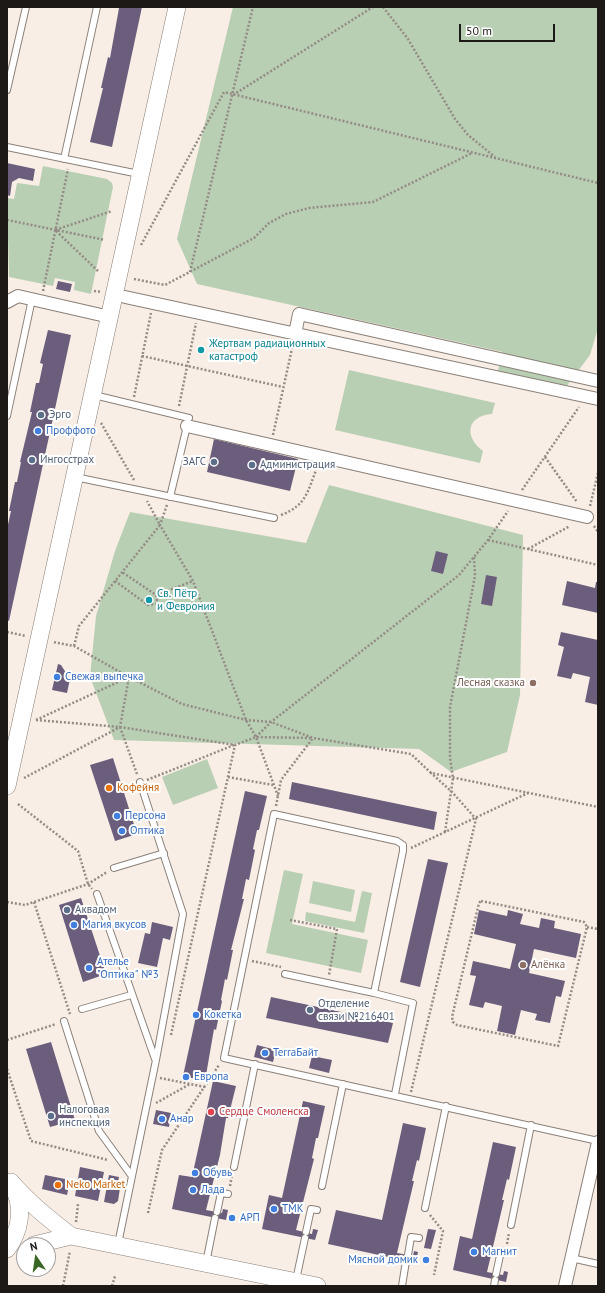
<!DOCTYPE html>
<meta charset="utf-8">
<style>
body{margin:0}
#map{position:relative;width:605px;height:1293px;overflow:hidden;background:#f9eee5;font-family:"PT Sans",sans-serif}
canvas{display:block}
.frame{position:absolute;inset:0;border:8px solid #1d1916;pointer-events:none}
.north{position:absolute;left:16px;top:1237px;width:40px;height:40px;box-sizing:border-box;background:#fff;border:1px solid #a5a3a2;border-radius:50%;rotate:347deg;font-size:11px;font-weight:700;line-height:16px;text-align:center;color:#1d1916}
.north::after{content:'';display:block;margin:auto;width:14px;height:18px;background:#396625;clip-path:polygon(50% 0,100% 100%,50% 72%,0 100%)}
.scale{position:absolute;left:459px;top:24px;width:96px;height:18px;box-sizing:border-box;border:2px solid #1d1916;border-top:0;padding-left:5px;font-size:12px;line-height:14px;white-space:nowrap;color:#1d1916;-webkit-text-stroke:3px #fff;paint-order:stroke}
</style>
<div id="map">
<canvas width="605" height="1293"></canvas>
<div class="frame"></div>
<div class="north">N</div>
<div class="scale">50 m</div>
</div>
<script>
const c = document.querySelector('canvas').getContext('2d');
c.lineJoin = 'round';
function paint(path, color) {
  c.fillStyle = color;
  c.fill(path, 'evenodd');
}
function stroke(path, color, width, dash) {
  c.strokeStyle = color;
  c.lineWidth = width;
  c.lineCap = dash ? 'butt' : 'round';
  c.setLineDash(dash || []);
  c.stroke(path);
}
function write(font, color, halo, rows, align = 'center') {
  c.font = font + ' "PT Sans",sans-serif';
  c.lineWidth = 4;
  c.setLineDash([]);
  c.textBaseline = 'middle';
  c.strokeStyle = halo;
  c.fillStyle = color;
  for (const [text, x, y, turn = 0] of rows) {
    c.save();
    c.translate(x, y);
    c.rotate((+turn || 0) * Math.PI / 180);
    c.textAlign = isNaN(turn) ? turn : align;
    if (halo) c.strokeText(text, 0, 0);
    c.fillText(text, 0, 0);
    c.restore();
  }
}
paint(new Path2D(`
 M233,7H598V328L590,355L566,387L497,374L503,352L197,284L177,239Z
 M43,166L107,179L112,183L113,187L91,294L74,290L75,282L55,278L53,286L9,277L7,198L14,199L17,183L39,186Z
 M349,370L495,403L492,414C466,416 464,437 483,451L480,463L335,430Z
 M329,485L523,535L520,695L507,752L451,772L419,749L114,740L90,677L96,616L115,551L130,512L306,543Z
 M207,759L218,788L173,805L162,777Z
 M284,870L303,874L292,924L368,940L361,973L266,953Z
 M313,881L355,890L351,912L309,903Z
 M362,891L372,893L364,933L305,921L306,912L355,922Z`), '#b9cfb3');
paint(new Path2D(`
 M121,7H142L112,147L90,142L103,88H101L108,57L110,58L119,8Z
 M7,163L35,169L33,181L19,178L12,182L10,196L7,195Z
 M58,281L72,284L70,292L56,289Z
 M48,330L71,335L9,621L7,620V529L11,511H9L15,482H17L21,462H20L32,412H30L36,383H39L43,364L40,363Z
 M214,439L298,459L290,491L207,472Z
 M436,551L448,554L443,574L431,571Z
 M486,575L497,577L492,606L481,604Z
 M567,581L595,588L596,582H598V613L562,605Z
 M561,632L598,640V705L585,702L590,677L573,673L571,679L557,676L564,647L558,645Z
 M58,664L61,665L70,679L67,693L52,690Z
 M113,758L137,834L115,841L90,765Z
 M292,782L437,812L434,830L289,799Z
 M245,791L267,796L259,830H257L253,849L255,850L249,880L246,879L242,899H244L231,950H233L227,980L225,979L221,1000L222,1001L216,1030L214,1029L205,1081L183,1076Z
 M428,859L448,863L420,987L400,982Z
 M81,898L106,974L83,982L59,905Z
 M479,910L507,916L508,910L523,914L520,924L539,928L541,918L555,921L554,928L581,934L576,958L534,949L529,973L565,981L561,997L556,996L550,1023L535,1020L537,1014L521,1010L515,1035L497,1031L502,1006L485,1002L483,1008L469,1005L476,976L470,975L473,961L510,969L516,944L474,934Z
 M152,922L173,927L170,940L163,938L157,967L138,963L145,933L150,934Z
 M271,997L393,1023L388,1043L266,1018Z
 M51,1042L75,1120L50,1127L26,1049Z
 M257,1045L276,1050L273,1062L254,1057Z
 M312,1056L332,1060L329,1073L309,1068Z
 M213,1081L236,1086L228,1118H226L220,1155L206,1210L222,1213L223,1209L228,1210L226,1220L172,1209L179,1175L192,1177Z
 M303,1101L325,1106L318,1138H316L312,1158L314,1159L296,1230L312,1234L313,1229L318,1230L315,1240L262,1229L269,1195L282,1198Z
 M156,1110L171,1113L169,1127L153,1124Z
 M403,1123L426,1128L419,1161L417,1160L412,1181H414L397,1253L413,1256L414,1251L418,1252L416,1263L328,1244L336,1210L382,1220Z
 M493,1142L516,1147L509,1180L507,1179L502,1200H504L487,1272L503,1275L504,1271L508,1272L506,1282L453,1270L460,1236L472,1239Z
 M80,1167L104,1172L98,1201L75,1196Z
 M45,1175L70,1180L67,1195L42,1189Z
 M109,1175L119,1177L117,1187L120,1188L118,1201L114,1204L104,1202Z
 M428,1229L436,1230L431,1249L424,1248Z`), '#6a5e7c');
const lane = new Path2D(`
 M7,90L26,7
 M7,147L139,174
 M64,159L97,7
 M94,395L189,418
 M7,416L32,299
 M75,477L274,518
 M170,497L187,426
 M114,868L164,853
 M97,894L155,1059
 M285,974L374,993L413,1003L395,1094
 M374,993L403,851V845L397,841L274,814L224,1058L598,1141
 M82,1009L131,995
 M64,1021L99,1131L131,1175
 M234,1167L255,1064
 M322,1186L343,1084
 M425,1208L446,1106
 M217,1212L221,1193L228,1194
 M511,1225L531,1125
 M306,1232L311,1209L317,1210
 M118,1244L156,1060L183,914L140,782
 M408,1255L411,1237L419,1238
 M571,1258L598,1264
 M206,1263L215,1218
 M496,1274L501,1251L506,1252
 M296,1280L305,1238
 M402,1286L406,1261
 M494,1286L495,1280`);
const street = new Path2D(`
 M125,297L598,399
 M7,302L18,296L110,317
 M295,334L299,314L598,381
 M187,426L587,517
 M565,1286L598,1142`);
const secondary = new Path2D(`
 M7,786L177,7
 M11,1182C29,1203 49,1219 71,1236
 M34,1245L71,1236L317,1286
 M7,1249C20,1231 24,1209 14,1189`);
stroke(lane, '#8a8079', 8);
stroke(street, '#8a8079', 14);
stroke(secondary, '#8a8079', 18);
stroke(new Path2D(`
 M383,7L408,39L455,119L468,135L495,157
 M233,95L373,7
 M7,220L105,240
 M141,245L224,92L598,183
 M98,271L55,230L112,211
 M190,272L253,7
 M134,279L165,285L254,238L269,223L286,214L309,208L373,202L472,153
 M43,291L68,169
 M94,291L101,292
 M142,356L283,387
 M134,397L151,313
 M179,406L196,323
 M101,423L134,480
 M273,435L293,344
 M545,457L577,502
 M522,490L579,407
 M167,505L160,525L193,581L246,720L256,737L278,796
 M590,506L598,473
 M281,515C307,505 307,492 317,468
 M594,526L598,532
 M488,540L598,565
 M528,549L570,526
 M115,581L148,605L156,604L157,599L156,595L122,572
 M156,595L193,581
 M7,632L26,636
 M74,646L79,626L160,525L147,501
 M36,720L120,727L235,745L256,737L310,738
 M36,720L129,677L74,646L53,642
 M120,727L137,774
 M256,737L271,722L459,575L488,540L508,511
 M228,777L273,785
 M24,778L120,727L129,677L182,704L246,720L271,722L313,738L411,754L431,773L598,807
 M147,780L234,745
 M18,804L78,851L88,884L92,889
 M276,806L281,780L313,738
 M445,832L453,778L450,758V707L475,576L474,557
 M411,848L528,793
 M481,901L584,922L587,927L558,1046L457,1025L453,1022L452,1017L479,903Z
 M7,902L25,905L88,884L107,872
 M34,902L70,1014
 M290,920L337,929L329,975
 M587,927L598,929
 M252,961L281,967
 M171,1035L235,745
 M7,1040L56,1024
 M7,1069L31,1141L108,1160
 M160,1078L205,1087
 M411,1092L476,819L452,792L431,773
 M156,1103L190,1084
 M230,1186L232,1175
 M148,1213L162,1150L219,1065
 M430,1215L443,1231L434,1275
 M76,1222L78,1204
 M507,1244L509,1233
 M63,1286L70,1251
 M112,1286L115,1276`), '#938b85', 2.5, [2, 2]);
stroke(lane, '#fff', 6);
stroke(street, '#fff', 12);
stroke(secondary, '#fff', 17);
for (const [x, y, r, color] of [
 [201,350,4,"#0f9aa8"],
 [41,415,4,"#5c6f8a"],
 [38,431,4,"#3f7fe0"],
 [32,460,4,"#5c6f8a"],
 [214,462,4,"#5c6f8a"],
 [252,465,4,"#5c6f8a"],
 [149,600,4,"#0f9aa8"],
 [57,677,4,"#3f7fe0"],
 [533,683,4,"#8d6e63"],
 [109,788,4,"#e8710a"],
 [117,816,4,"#3f7fe0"],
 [122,831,4,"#3f7fe0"],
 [67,910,4,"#5c6f8a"],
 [74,925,4,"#3f7fe0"],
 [523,965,4,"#8d6e63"],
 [89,968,4,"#3f7fe0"],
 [310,1010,4,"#5c6f8a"],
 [196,1015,4,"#3f7fe0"],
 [265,1053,4,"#3f7fe0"],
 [186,1077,4,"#3f7fe0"],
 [211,1112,4,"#e0444e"],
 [51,1116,4,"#5c6f8a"],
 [162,1119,4,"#3f7fe0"],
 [195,1173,4,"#3f7fe0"],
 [58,1185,4,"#e8710a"],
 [193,1190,4,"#3f7fe0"],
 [274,1209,4,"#3f7fe0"],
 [232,1218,4,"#3f7fe0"],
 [474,1252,4,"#3f7fe0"],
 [426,1260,4,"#3f7fe0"]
]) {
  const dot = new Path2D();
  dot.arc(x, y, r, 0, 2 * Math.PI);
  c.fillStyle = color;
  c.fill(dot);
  stroke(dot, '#fff', 1.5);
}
write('11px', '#0d838f', '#fff', [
 ["Жертвам радиационных",209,344],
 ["катастроф",209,357],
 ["Св. Пётр",157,594],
 ["и Феврония",157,607]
], 'left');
write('11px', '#4e5e75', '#fff', [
 ["Эрго",49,415],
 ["Ингосстрах",40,460],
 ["ЗАГС",206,462,"right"],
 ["Администрация",260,465],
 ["Аквадом",75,910],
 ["Отделение",318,1004],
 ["связи №216401",318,1017],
 ["Налоговая",59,1110],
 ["инспекция",59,1123]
], 'left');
write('11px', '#366cbe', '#fff', [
 ["Проффото",46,431],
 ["Свежая выпечка",65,677],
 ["Персона",125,816],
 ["Оптика",130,831],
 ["Магия вкусов",82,925],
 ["Ателье",97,962],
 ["\"Оптика\" №3",97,975],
 ["Кокетка",204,1015],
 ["TerraБайт",273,1053],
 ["Европа",194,1077],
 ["Анар",170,1119],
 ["Обувь",203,1173],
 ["Лада",201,1190],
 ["TMK",282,1209],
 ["АРП",240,1218],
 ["Магнит",482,1252],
 ["Мясной домик",418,1260,"right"]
], 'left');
write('11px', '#785e54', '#fff', [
 ["Лесная сказка",525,683],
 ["Алёнка",531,965,"left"]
], 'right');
write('11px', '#c56008', '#fff', [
 ["Кофейня",117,788],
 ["Neko Market",66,1185]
], 'left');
write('11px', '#be3a42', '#fff', [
 ["Сердце Смоленска",219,1112]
], 'left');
</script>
